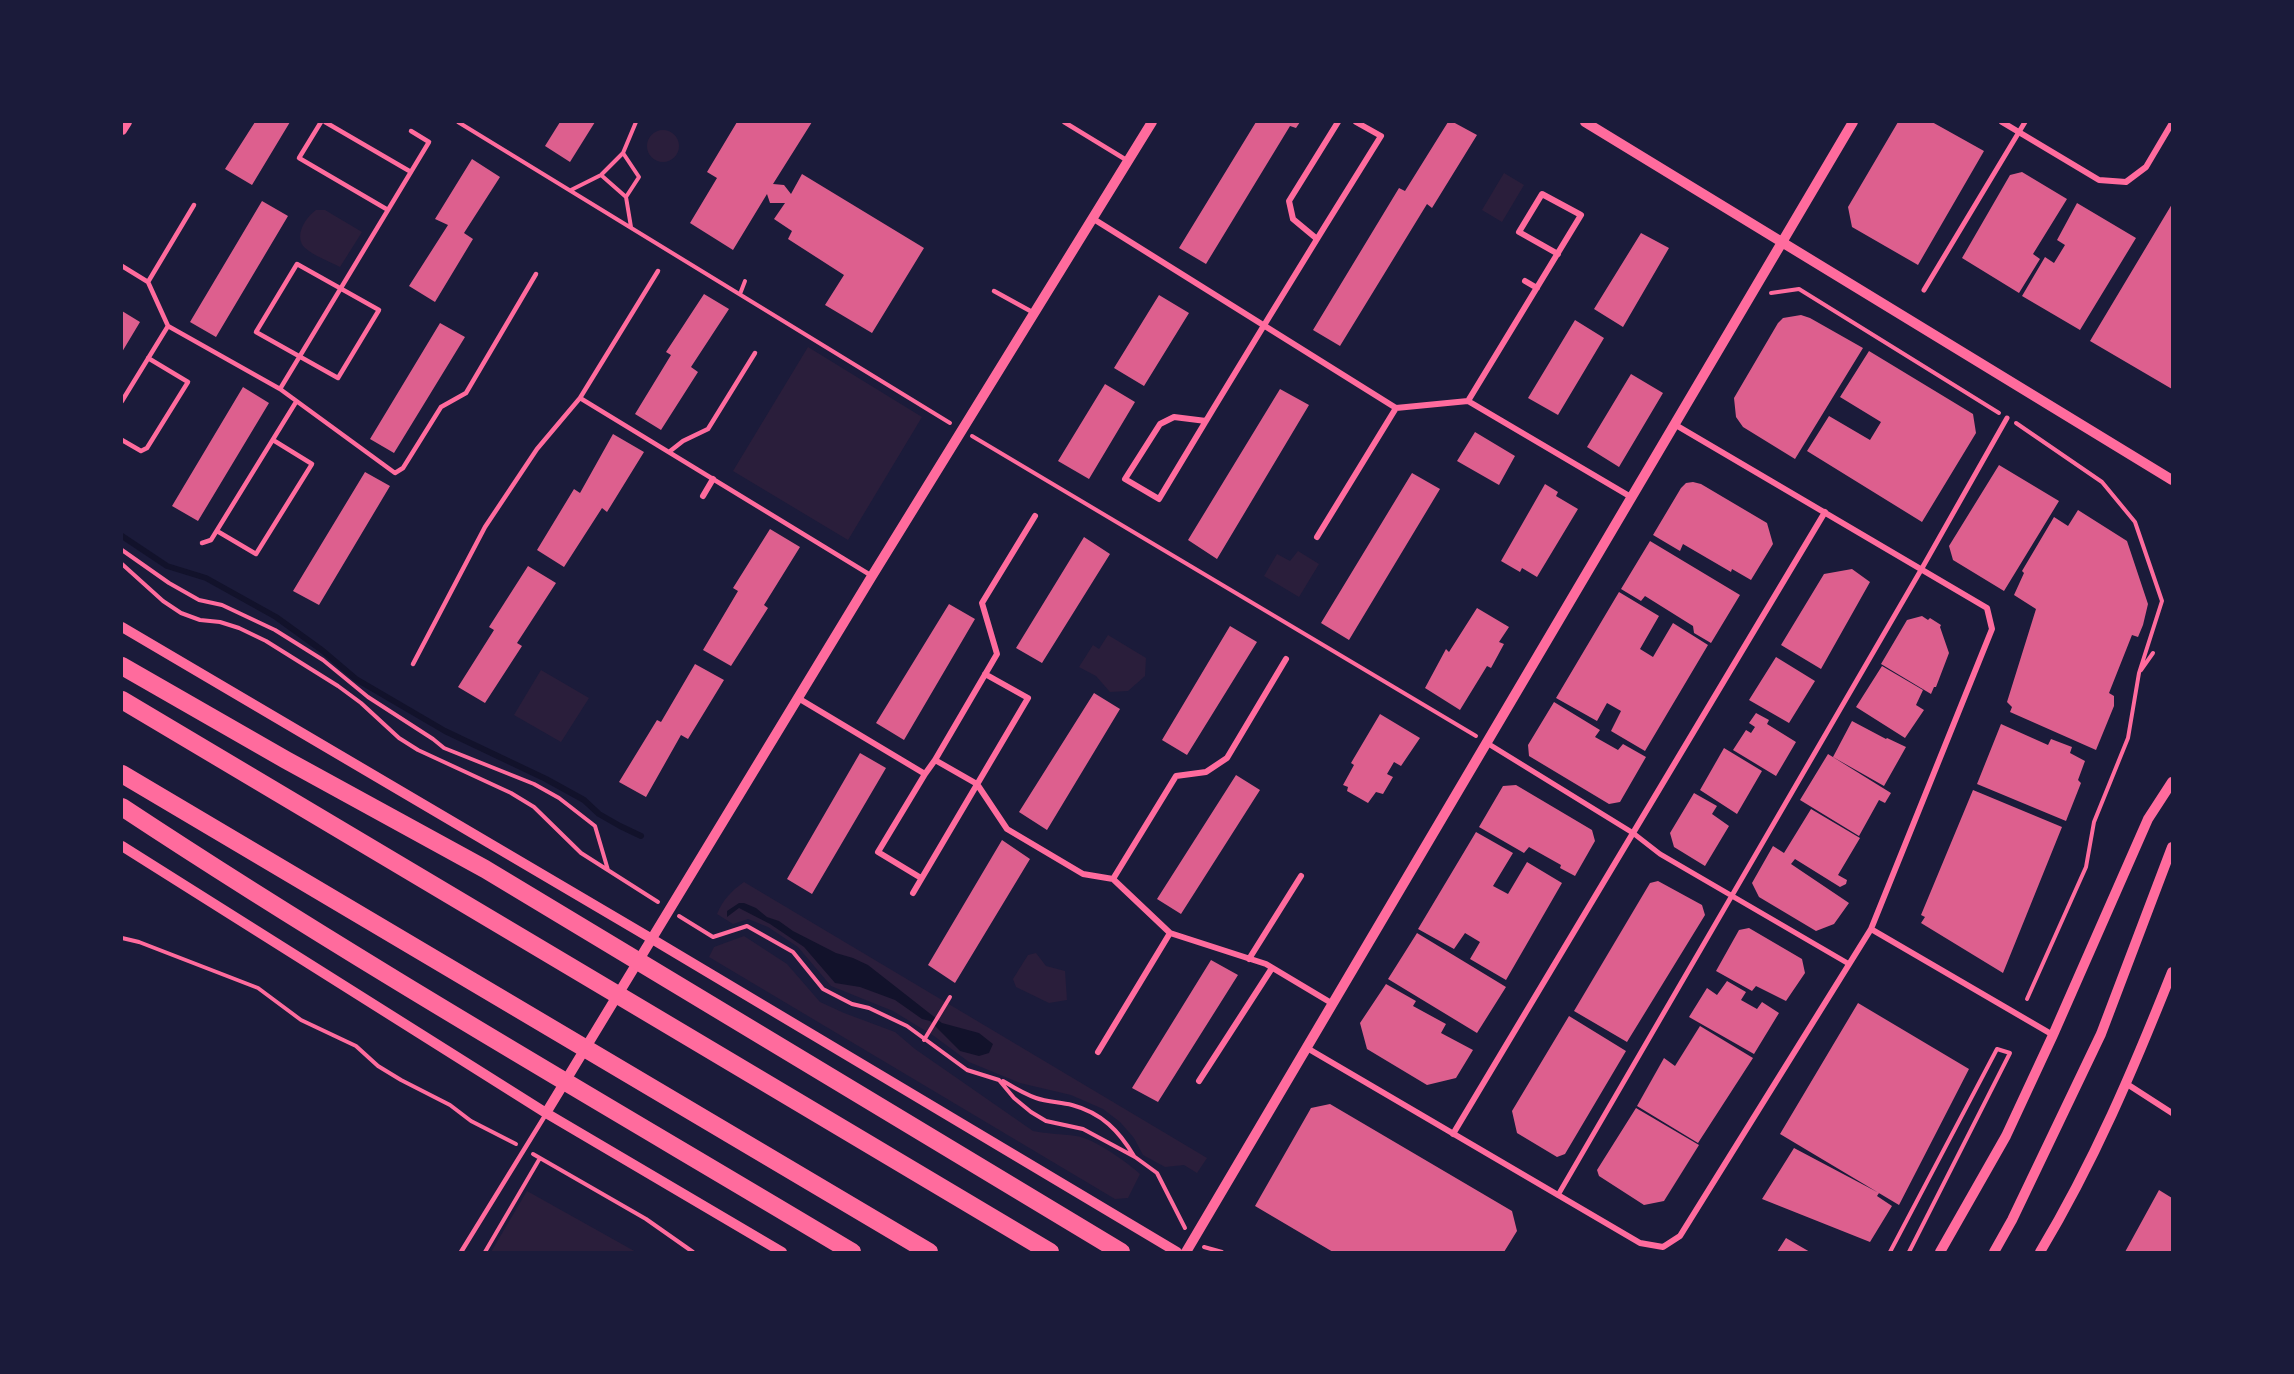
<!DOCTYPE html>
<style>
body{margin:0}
#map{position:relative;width:2294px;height:1374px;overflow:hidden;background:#1b1b3a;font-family:"IBM Plex Serif",serif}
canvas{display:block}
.frame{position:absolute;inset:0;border:123px solid #1b1b3a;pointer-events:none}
</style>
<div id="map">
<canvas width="2294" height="1374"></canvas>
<div class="frame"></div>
</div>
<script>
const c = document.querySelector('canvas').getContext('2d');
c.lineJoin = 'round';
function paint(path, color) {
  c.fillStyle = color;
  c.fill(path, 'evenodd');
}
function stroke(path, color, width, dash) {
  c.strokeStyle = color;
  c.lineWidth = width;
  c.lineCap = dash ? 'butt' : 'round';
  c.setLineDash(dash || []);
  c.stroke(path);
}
paint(new Path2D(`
 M647 146a16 16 0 1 1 32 0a16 16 0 1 1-32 0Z
 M1504,173L1524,185L1502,222L1482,210Z
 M316,210H325L362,232L340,267C329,261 314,256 305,248C293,236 306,217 316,210Z
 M808,347L922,417L848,540L733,471Z
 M1298,551L1319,564L1299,597L1264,576L1277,554L1290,561Z
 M1108,635L1146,658L1145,676L1128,691L1110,692L1096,676L1079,667L1093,645L1099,649Z
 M541,670L589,698L561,742L514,715Z
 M744,882L1207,1158L1197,1173L1184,1165L1165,1167L1143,1155L1134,1138L1120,1122L1103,1109L1071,1095L1020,1083L969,1062L934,1036L893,1011L831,986L798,947L768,927L748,919L733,924L717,914C723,900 731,891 744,882Z
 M744,936L787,964L820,1002L844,1013L895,1032L915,1049L1033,1131C1048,1134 1061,1134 1076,1136C1093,1138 1127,1162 1140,1174L1128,1198L1115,1199L709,957L714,947Z
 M1036,953L1046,966L1065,971L1067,1000L1049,1003L1016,987L1013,979L1028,955Z
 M527,1191L636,1252H491Z`), '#2a1e3b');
paint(new Path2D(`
 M739,903H744L756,908L767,917L779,921L793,931L836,953L853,958L868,965L942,1023L979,1033L993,1044L989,1053L979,1056L960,1051L930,1021L922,1019L895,1000L860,987L835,983L804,947L770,924L739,908L727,917V911Z`), '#12122b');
stroke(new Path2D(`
 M122,536L167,566L206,578L276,617L323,651L356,679L445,731L546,779L584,800L599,814L620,826L641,836`), '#12122b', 6);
paint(new Path2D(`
 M255,122H290L252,185L225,169Z
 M560,122H595L570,162L545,146Z
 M737,122H812L773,184L784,185L791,194L802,174L924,248L872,333L825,305L844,275L788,239L792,231L774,219L785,203H770L767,194L733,250L690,223L717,178L707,172Z
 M1256,122H1300L1296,128L1290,126L1206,264L1179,248Z
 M1448,122H1453L1477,135L1432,208L1427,204L1340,346L1313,330L1399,188L1405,191Z
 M1898,122H1932L1984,151L1918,265L1852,227L1848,207Z
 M472,159L500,177L464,233L473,239L435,302L409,286L448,225L435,219Z
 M2022,172L2067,199L2033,254L2040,259L2019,293L1962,258L2010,175Z
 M262,201L288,216L216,337L190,322Z
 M2077,203L2136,238L2080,330L2022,296L2045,257L2054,263L2065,245L2057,240Z
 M2172,204V389L2090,341Z
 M1641,233L1669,248L1623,327L1594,309Z
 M704,294L729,309L691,367L698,372L661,430L635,414L671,355L666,352Z
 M1159,295L1189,313L1144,386L1114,368Z
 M122,311L140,322L122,352Z
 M1801,315L1810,318L1863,348L1795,459L1743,427L1736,417L1734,398L1778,323L1783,318Z
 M1575,320L1604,338L1558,415L1528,398Z
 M440,323L465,337L394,453L370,439Z
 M1869,351L1973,414L1976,433L1922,522L1807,451L1829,416L1870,440L1881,422L1840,397Z
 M1631,374L1663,393L1619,467L1587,447Z
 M1105,384L1135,402L1089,479L1058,461Z
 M243,387L269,403L198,521L172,506Z
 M1280,389L1309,405L1217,559L1188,540Z
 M1475,432L1515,456L1499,485L1457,461Z
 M613,434L644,452L607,512L602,508L564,567L537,550L574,489L580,493Z
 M1999,465L2059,501L2004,591L1953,560L1949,546Z
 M365,472L390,486L319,605L293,591Z
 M1412,473L1440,489L1349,640L1321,623Z
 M1693,482L1701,484L1767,523L1773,544L1751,580L1732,569L1731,572L1683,544L1680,551L1653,535L1681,488L1686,483Z
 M1545,484L1558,492L1556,496L1578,509L1537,577L1522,568L1520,572L1501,561Z
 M2078,510L2127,541L2148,604L2143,625L2138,637L2132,635L2109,693L2114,696V706L2096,750L2010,712L2012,707L2007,702L2036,609L2014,595L2024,573L2022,571L2054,517L2068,526Z
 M770,529L800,547L764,605L768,608L731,666L703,650L738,591L733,588Z
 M1084,537L1110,554L1042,663L1016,648Z
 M1650,541L1740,595L1711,643L1694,633L1693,626L1645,596L1641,601L1621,589Z
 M528,566L556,583L517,643L522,646L485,703L458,687L494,630L489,627Z
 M1852,569L1870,582L1821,669L1781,645L1824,574Z
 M1619,592L1659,616L1640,649L1653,657L1673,623L1708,645L1645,751L1611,731L1621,711L1607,703L1597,721L1556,698Z
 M949,604L975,619L904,740L876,723Z
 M1477,608L1509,627L1499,642L1504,644L1491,668L1487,666L1460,710L1425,688L1446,649L1449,652Z
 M1922,616L1928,620L1930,618L1941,625L1940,627L1949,653L1936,687H1934L1931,694L1881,664L1907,620Z
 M1230,626L1257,642L1187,755L1162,740Z
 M1776,657L1815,681L1789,723L1749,700Z
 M695,664L724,680L688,739L681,735L646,797L619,782L657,720L661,722Z
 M1882,666L1923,690L1916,705L1924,710L1905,738L1856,707Z
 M1094,693L1120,709L1047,830L1019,812Z
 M1554,702L1600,730L1595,737L1618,750L1623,744L1646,757L1620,802L1609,804L1529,756L1528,745Z
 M1756,713L1769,720L1767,724L1796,742L1776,776L1733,750L1746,730L1751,733L1755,727L1749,723Z
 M1380,714L1420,738L1401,766L1394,762L1387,774L1393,777L1383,794L1376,792L1368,803L1347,791L1348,787L1343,785L1354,765L1351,763Z
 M1852,721L1886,739L1887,738L1906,747L1884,786L1833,757Z
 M2001,724L2048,745L2051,739L2072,747L2070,753L2085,761L2078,780L2081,783L2066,821L1977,784Z
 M1724,748L1762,771L1737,814L1700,790Z
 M860,753L886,768L812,894L787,879Z
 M1828,754L1891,793L1885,803L1879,800L1859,836L1800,800Z
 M1236,775L1260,790L1181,914L1157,899Z
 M1516,785L1592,830L1595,841L1575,876L1560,868L1561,865L1529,847L1524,853L1479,827L1503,786Z
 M1973,790L2062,827L2003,973L1921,923L1925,917L1921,915Z
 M1694,793L1717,806L1712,814L1729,826L1705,866L1674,847L1670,833Z
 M1811,809L1860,838L1838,875L1847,880L1846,884L1840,887L1795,859L1791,864L1849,903L1834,924L1816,931L1759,897L1752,883L1773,846L1784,853Z
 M1476,832L1513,853L1493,886L1508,894L1527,862L1562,883L1506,980L1470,959L1480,942L1465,933L1454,949L1418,929Z
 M1002,840L1030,859L955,983L928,965Z
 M1658,881L1702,905L1705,915L1627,1042L1574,1011L1650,883Z
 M1749,928L1802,959L1805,973L1786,1001L1756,986L1752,991L1716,971L1739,930Z
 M1417,933L1506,987L1477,1033L1388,979Z
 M1211,960L1238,975L1158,1102L1132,1088Z
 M1727,981L1746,992L1741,1000L1757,1009L1762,1002L1779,1013L1754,1054L1689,1017L1707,988L1717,995Z
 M1386,984L1416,1001L1413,1006L1446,1024L1441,1033L1473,1050L1456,1078L1427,1085L1367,1049L1360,1023Z
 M1858,1003L1969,1069L1899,1205L1780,1134Z
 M1569,1016L1626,1051L1565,1154L1557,1157L1517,1133L1512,1111Z
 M1700,1026L1753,1058L1698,1143L1637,1106L1664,1058L1675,1066Z
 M1330,1104L1512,1211L1517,1231L1504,1252H1333L1255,1206L1311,1108Z
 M1636,1108L1699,1145L1664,1201L1644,1205L1599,1176L1597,1170Z
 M1794,1148L1879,1193L1877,1196L1892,1206L1870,1242L1762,1199Z
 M2159,1190L2172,1198V1252H2125Z
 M1786,1238L1810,1252H1777Z`), '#dd5f8e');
stroke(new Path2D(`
 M458,122L950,423
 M623,153L639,177L626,197L631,227
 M601,175L626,197
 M571,190L601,175L623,153L636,122
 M1771,293L1799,289L1999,413
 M740,294L745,281
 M2016,423L2102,482L2135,522L2162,601L2139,673L2128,738L2094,822L2086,867L2027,999
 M972,436L1476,736
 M122,550L169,583L199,600L222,605L275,630L323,660L368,697L433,739L444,748L534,784L559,798L595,826L608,870
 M122,564L163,601L181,613L200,620L220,622L239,628L266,641L338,686L361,703L399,738L418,750L511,793L534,807L581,853L658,902
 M2141,670L2153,653
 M679,916L713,937L747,926L793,952L823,989L852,1004L869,1008L907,1026L967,1070L999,1080L1014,1098L1031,1112L1046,1121L1083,1129L1135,1157L1157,1173L1185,1228
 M122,938L139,942L258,988L301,1020L356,1046L378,1066L401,1080L450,1105L471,1121L516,1144
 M924,1040L950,997
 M1003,1081C1013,1087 1024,1094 1036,1098C1047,1102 1060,1102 1072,1105C1102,1113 1119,1131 1134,1156
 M533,1154L646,1219L693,1252
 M1204,1247L1222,1252
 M485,1252L540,1158
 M1890,1252L1997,1049L2010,1053L1909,1252`), '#ff6b9d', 4);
stroke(new Path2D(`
 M321,122L299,158L388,210
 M325,122L411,172
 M1064,122L1128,161
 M297,264L379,310L338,378L256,332Z
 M122,266L148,282L168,326L280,389L395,473L403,468L441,407L466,393L536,274
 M148,282L194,205
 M994,291L1034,313
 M280,389L429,142L411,131
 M580,398L872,576
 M122,401L168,326
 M122,440L141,451L147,448L188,382L148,358
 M669,452L683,441L708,429L755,353
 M217,531L256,554L312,464L273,440
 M202,543L211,540L296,402
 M413,664L485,527L537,449L580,398L658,271
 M461,1252L546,1114`), '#ff6b9d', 4.5);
stroke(new Path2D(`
 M1924,290L2025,122
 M1487,743L1633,833L1660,854L1849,964
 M1558,1195L1921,570L2007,418`), '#ff6b9d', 5);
stroke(new Path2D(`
 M2002,122L2099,180L2126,182L2146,167L2172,123
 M1092,218L1396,408L1468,401L1631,497
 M1317,239L1293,219L1289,201L1338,122
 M1525,281L1537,288
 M1468,401C1506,339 1544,277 1581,215L1542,194L1519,232L1558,254
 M1206,421L1174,417L1160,424L1125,479L1159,499C1232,377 1306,256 1381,136L1356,122
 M703,496L713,479
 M1317,537L1396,408
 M798,698L925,774L935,760L977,784L1007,829L1083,874L1113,879L1170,933L1266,964L1333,1004
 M935,760L997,654L982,603L1035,516
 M921,878L878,852L925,774
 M1113,879L1176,776L1206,772L1227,758L1286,659
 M913,893L1028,698L985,674
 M1871,929L2053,1035
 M1249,959L1301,876
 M1307,1048L1640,1243L1663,1247L1680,1236L1871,929L1992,629L1987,608L1674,424
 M1098,1052L1170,933
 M1199,1081L1272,968
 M2127,1084L2172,1113
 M1453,1134L1825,512`), '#ff6b9d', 6);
stroke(new Path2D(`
 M1585,122L2172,480
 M122,130L127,122
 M122,627L652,939L1177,1252
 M122,846L546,1113L782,1252
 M546,1113L872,576L1152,122
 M1186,1252L1853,122
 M1940,1252L2006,1136L2053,1035L2148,819L2172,782
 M1994,1252L2012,1220L2101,1034L2172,847
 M2040,1252C2094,1162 2133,1070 2172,972`), '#ff6b9d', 10);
stroke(new Path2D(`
 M122,666L286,760L485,869L1121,1252
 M122,700L1050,1252
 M122,774L929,1252
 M122,807C358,963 608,1106 852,1252`), '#ff6b9d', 18);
</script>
